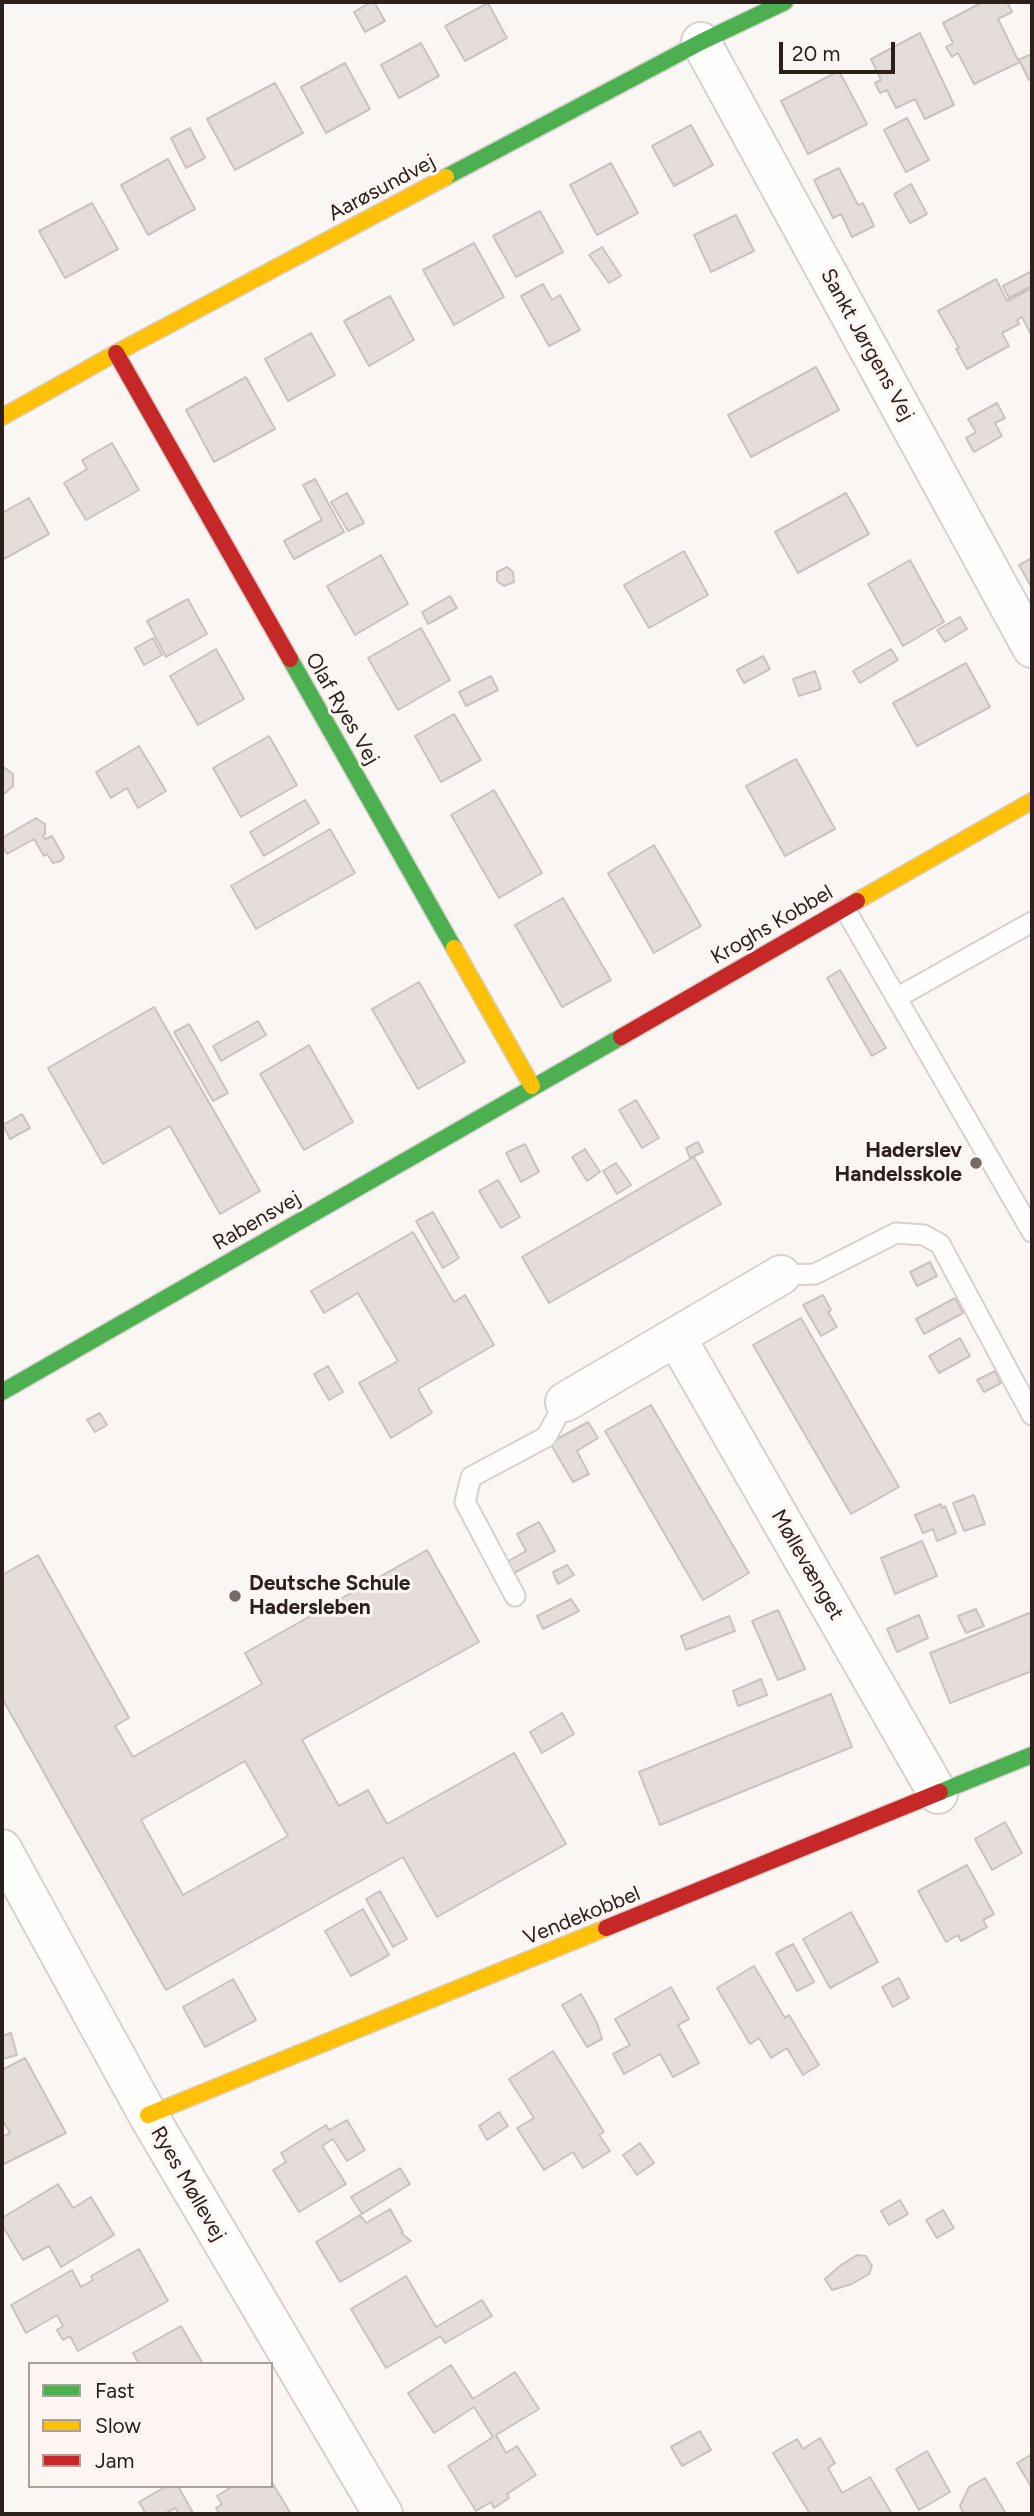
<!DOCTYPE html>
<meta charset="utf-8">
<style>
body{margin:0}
#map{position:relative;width:1034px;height:2516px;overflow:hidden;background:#faf6f4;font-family:Figtree,sans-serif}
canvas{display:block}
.frame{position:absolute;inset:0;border:4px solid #2c201b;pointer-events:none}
.legend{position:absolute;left:28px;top:2362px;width:245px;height:126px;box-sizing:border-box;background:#fcf5f2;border:2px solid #a9a09c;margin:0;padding:9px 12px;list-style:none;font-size:21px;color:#2c201b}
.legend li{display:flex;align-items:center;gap:14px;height:35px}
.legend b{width:35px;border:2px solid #a9a09c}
.scale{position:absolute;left:779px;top:42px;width:116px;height:32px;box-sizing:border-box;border:4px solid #2c201b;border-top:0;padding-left:9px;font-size:21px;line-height:24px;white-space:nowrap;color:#2c201b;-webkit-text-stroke:5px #fcf5f2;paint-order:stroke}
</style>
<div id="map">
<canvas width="1034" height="2516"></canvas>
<div class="frame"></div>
<ul class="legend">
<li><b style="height:9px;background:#4caf50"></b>Fast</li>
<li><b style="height:9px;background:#ffc107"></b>Slow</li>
<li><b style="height:9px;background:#c62828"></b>Jam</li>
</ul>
<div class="scale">20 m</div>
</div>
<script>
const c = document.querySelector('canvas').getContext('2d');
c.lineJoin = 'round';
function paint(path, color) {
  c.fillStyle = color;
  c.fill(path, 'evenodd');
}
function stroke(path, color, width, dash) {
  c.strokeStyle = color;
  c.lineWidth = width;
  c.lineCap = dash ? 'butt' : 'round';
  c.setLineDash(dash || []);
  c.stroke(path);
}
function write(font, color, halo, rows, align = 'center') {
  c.font = font + ' Figtree,sans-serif';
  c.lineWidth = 6;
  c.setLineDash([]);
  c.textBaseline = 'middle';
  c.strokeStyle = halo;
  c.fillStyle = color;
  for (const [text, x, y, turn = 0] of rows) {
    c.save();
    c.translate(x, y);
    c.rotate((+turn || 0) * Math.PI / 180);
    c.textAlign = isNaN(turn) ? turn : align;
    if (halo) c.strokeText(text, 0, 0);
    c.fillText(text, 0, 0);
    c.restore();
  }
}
const building = new Path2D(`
 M371,2H374L385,21L365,32L354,12Z
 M980,2H1007L1012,12L998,19L1018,60L1032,54V78L1029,80L1020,62L974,84L958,53L952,57L946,47L953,43L943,23L981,3Z
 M488,3L507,38L465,61L445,26Z
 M920,33L954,105L925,119L915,99L896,108L887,90L880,93L875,83L881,80L871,59Z
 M421,43L439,76L399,98L381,65Z
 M345,63L370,109L326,133L301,87Z
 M839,71L867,124L808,154L781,101Z
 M275,83L303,133L235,170L207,119Z
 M907,118L929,160L906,172L884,130Z
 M691,125L713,165L674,186L652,146Z
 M190,128L205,158L186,168L171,138Z
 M168,159L195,209L148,235L121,185Z
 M611,163L638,213L597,235L570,185Z
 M839,168L858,205L863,203L874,226L852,237L841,214L833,218L814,180Z
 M911,184L927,214L910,223L894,194Z
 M92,203L118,249L65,278L39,231Z
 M540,211L563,252L516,277L493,236Z
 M736,215L754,251L711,272L694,235Z
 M474,243L504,297L454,325L423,270Z
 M602,247L621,276L609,283L589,255Z
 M1032,271V286L1009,298L1003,286Z
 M996,279L1007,301L1032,288V336L1022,317L1017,320L1019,324L1002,333L1009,346L967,369L956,349L959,348L938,311Z
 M543,284L552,300L560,295L580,330L549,346L521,296Z
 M390,296L414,340L369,366L344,321Z
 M311,333L335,375L288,401L265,359Z
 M816,367L839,410L751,457L728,415Z
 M246,377L275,429L214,462L186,410Z
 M997,403L1005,418L995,423L1002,436L974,452L966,438L976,432L968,419Z
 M112,443L139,490L86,520L64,483L87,469L82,460Z
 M315,479L344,532L294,559L284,541L322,520L303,485Z
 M347,493L364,523L348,531L331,502Z
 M846,493L869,534L798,573L775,532Z
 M29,498L49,534L2,560V513Z
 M684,551L708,595L649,628L624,585Z
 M381,555L408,604L355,635L327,586Z
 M1032,558V588L1019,565Z
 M910,560L944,622L903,646L868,584Z
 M507,567L513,572L514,582L504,586L497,581V572Z
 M450,596L457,608L428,624L422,612Z
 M188,599L207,634L166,657L147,621Z
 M960,617L967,629L945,642L937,630Z
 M421,628L450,680L398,710L368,658Z
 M153,638L162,655L144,665L135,648Z
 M216,649L244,699L198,725L170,676Z
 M891,649L898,660L860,683L853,671Z
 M763,656L770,669L744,683L737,670Z
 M966,663L990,707L917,746L893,703Z
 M815,671L821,689L799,696L793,679Z
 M491,676L498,690L466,706L459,692Z
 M454,714L481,760L441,782L415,736Z
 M269,736L297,785L241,817L213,768Z
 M139,746L166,791L138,808L127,788L111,798L96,772Z
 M796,759L835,829L785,856L746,786Z
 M2,766L13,774V786L4,794H2Z
 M494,790L542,873L499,898L451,815Z
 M305,800L319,823L264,856L250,832Z
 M36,818L45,824V834L43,836L45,839L52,836L64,857L61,861L53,863L47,854L44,856L34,839L7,854L2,844V838Z
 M330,829L355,873L256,929L231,886Z
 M654,845L701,926L654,953L608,873Z
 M563,898L611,980L562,1007L515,925Z
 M840,970L886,1048L872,1056L827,978Z
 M419,982L465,1062L418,1089L372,1009Z
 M154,1007L260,1191L220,1214L170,1126L103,1164L48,1068Z
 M258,1021L266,1035L221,1061L213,1046Z
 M189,1024L228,1093L213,1101L174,1032Z
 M309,1045L353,1122L304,1150L260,1074Z
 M636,1100L659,1138L642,1148L619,1110Z
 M22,1114L30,1128L10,1139L3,1125Z
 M698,1142L703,1152L690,1158L686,1148Z
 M525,1144L539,1172L521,1182L506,1153Z
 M585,1149L600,1172L587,1181L572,1157Z
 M694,1157L721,1204L549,1303L522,1257Z
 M616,1163L631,1185L617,1194L603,1171Z
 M498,1180L520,1217L501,1228L479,1191Z
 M433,1212L459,1258L443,1268L416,1221Z
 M413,1232L454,1302L465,1295L494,1345L418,1389L432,1413L391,1438L359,1383L398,1361L358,1293L324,1313L311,1291Z
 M930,1262L937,1276L917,1286L910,1272Z
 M823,1295L831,1310L828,1312L837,1327L821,1336L803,1305Z
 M955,1298L963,1313L924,1334L916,1319Z
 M801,1318L899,1487L851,1514L753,1345Z
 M960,1338L970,1356L939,1373L929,1356Z
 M328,1366L343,1392L329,1400L314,1374Z
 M995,1371L1001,1383L984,1392L977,1380Z
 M651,1405L749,1573L703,1600L605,1431Z
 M100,1413L107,1425L95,1432L87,1420Z
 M588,1422L598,1438L577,1451L589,1474L573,1482L550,1443Z
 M974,1495L985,1524L964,1531L953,1503Z
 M941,1504L942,1508L945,1506L956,1533L937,1541L933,1529L923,1533L915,1515Z
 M539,1522L555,1551L512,1574L505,1563L526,1551L517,1534Z
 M922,1541L937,1576L895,1594L881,1558Z
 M427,1550L479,1642L302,1740L339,1806L368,1790L387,1824L514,1753L566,1844L437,1917L403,1857L166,1990L2,1698V1575L38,1555L129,1718L115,1726L133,1757L262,1684L245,1653ZM245,1761L288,1836L183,1895L141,1820Z
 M567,1565L574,1575L558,1584L553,1572Z
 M571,1599L579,1611L543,1629L537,1616Z
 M976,1609L984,1626L966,1633L958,1616Z
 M778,1610L805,1669L778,1680L752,1621Z
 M1032,1612V1671L950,1703L930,1653Z
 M919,1615L928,1638L897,1652L887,1629Z
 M729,1616L735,1631L686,1650L681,1636Z
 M761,1679L767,1695L738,1706L733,1691Z
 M831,1694L852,1747L660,1825L639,1772Z
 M562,1713L574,1734L542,1753L530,1732Z
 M1005,1822L1022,1853L992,1870L975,1839Z
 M967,1865L994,1914L983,1920L987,1927L961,1941L958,1935L946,1942L918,1891Z
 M380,1891L407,1939L393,1947L366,1899Z
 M363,1909L389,1955L351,1976L325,1931Z
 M851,1912L878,1962L830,1988L803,1939Z
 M793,1944L814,1982L797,1991L776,1953Z
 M754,1966L785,2018L789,2015L819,2065L803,2075L787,2048L771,2058L759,2038L750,2044L717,1988Z
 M899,1978L909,1998L893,2007L882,1987Z
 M233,1979L256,2020L205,2047L183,2007Z
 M671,1987L689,2019L678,2025L699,2063L673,2077L660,2054L624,2074L613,2054L630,2045L615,2019Z
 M581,1994L597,2023L602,2039L587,2047L562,2005Z
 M11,2033L17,2055L2,2059V2036Z
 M553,2051L604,2132L599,2135L610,2151L583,2168L573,2152L544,2170L517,2128L534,2118L509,2079Z
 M25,2058L66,2133L2,2165V2137L10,2133L2,2119V2070Z
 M499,2112L508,2126L487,2140L479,2126Z
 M347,2120L365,2150L347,2161L333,2139L322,2146L346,2184L299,2212L273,2170L286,2162L281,2153L326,2125L329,2130Z
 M640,2143L654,2163L637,2175L623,2155Z
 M400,2168L410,2184L362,2214L351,2197Z
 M58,2184L73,2208L91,2197L114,2235L61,2267L49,2246L23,2260L2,2225V2218Z
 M900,2200L908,2214L889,2225L881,2211Z
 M390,2209L403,2232L401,2233L411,2241L340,2282L316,2242L360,2215L366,2223Z
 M943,2210L954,2228L937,2238L926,2220Z
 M139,2249L168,2301L78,2351L70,2336L63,2340L57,2330L63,2326L57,2315L26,2333L11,2305L72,2270L81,2287L93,2280L91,2276Z
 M857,2255L866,2256L872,2266L869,2274L852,2284L832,2290L825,2279L841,2265Z
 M406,2276L436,2327L482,2300L492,2316L445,2343L441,2336L386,2368L351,2309Z
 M181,2326L203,2364H139L133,2353Z
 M451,2365L473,2399L515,2372L539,2409L496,2435L506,2453L517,2446L536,2475L507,2494L509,2498L494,2508L491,2502L476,2511L448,2466L493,2437L474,2407L434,2433L408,2393Z
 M700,2431L711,2450L682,2466L671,2447Z
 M820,2438L835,2463L828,2468L842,2493L870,2477L892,2514H810L773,2453L797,2439L803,2449Z
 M927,2451L950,2492L919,2510L896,2469Z
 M1032,2454V2488L1017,2463Z
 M985,2478L1006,2514H964L960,2506L969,2487Z
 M271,2481L291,2514H220L216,2508L222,2504L217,2496L233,2486H271Z
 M167,2486H178L193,2513L179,2514L175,2508L164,2514H146L139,2502Z`);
paint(building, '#e5ddd9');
stroke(building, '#cbc3c0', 2);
const lane = new Path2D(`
 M845,909L1032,1232
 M898,997L1032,922
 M781,1275L815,1274L896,1233L924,1235L940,1244L1032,1415
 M515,1596L465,1502L471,1477L546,1437L565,1402`);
const street = new Path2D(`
 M701,42L1032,648
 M676,1337L938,1794
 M565,1402L781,1275
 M2,1849L148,2115L383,2514`);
const fast = new Path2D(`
 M446,177L701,42L785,2
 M290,659L454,948
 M2,1392L621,1037
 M940,1792L1032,1755`);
const slow = new Path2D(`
 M2,417L116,353L446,177
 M857,901L1032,801
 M454,948L532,1086
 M148,2115L606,1928`);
const jam = new Path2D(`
 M116,353L290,659
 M621,1037L857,901
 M606,1928L940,1792`);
stroke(lane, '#d8d1cd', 23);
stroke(street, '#d8d1cd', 42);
stroke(fast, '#d8d1cd', 19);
stroke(slow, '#d8d1cd', 19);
stroke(jam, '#d8d1cd', 19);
stroke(lane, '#fefefd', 19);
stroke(street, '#fefefd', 38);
stroke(fast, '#4caf50', 16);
stroke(slow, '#ffc107', 16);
stroke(jam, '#c62828', 16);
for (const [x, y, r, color] of [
 [976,1163,7,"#746b67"],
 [235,1596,7,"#746b67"]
]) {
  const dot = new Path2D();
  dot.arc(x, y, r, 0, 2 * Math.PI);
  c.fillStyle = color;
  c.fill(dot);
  stroke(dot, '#fcf5f2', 2.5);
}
write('21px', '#2c201b', '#fcf5f2', [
 ["Aarøsundvej",382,188,-28],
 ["Sankt Jørgens Vej",867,345,61],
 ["Olaf Ryes Vej",342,709,60],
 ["Kroghs Kobbel",772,925,-30],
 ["Rabensvej",257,1221,-30],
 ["Møllevænget",807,1565,60],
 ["Vendekobbel",582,1916,-22],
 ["Ryes Møllevej",188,2184,60]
]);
write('bold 21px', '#2c201b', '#fcf5f2', [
 ["Haderslev",962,1151],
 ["Handelsskole",962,1175],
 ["Deutsche Schule",249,1584,"left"],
 ["Hadersleben",249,1608,"left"]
], 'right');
</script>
